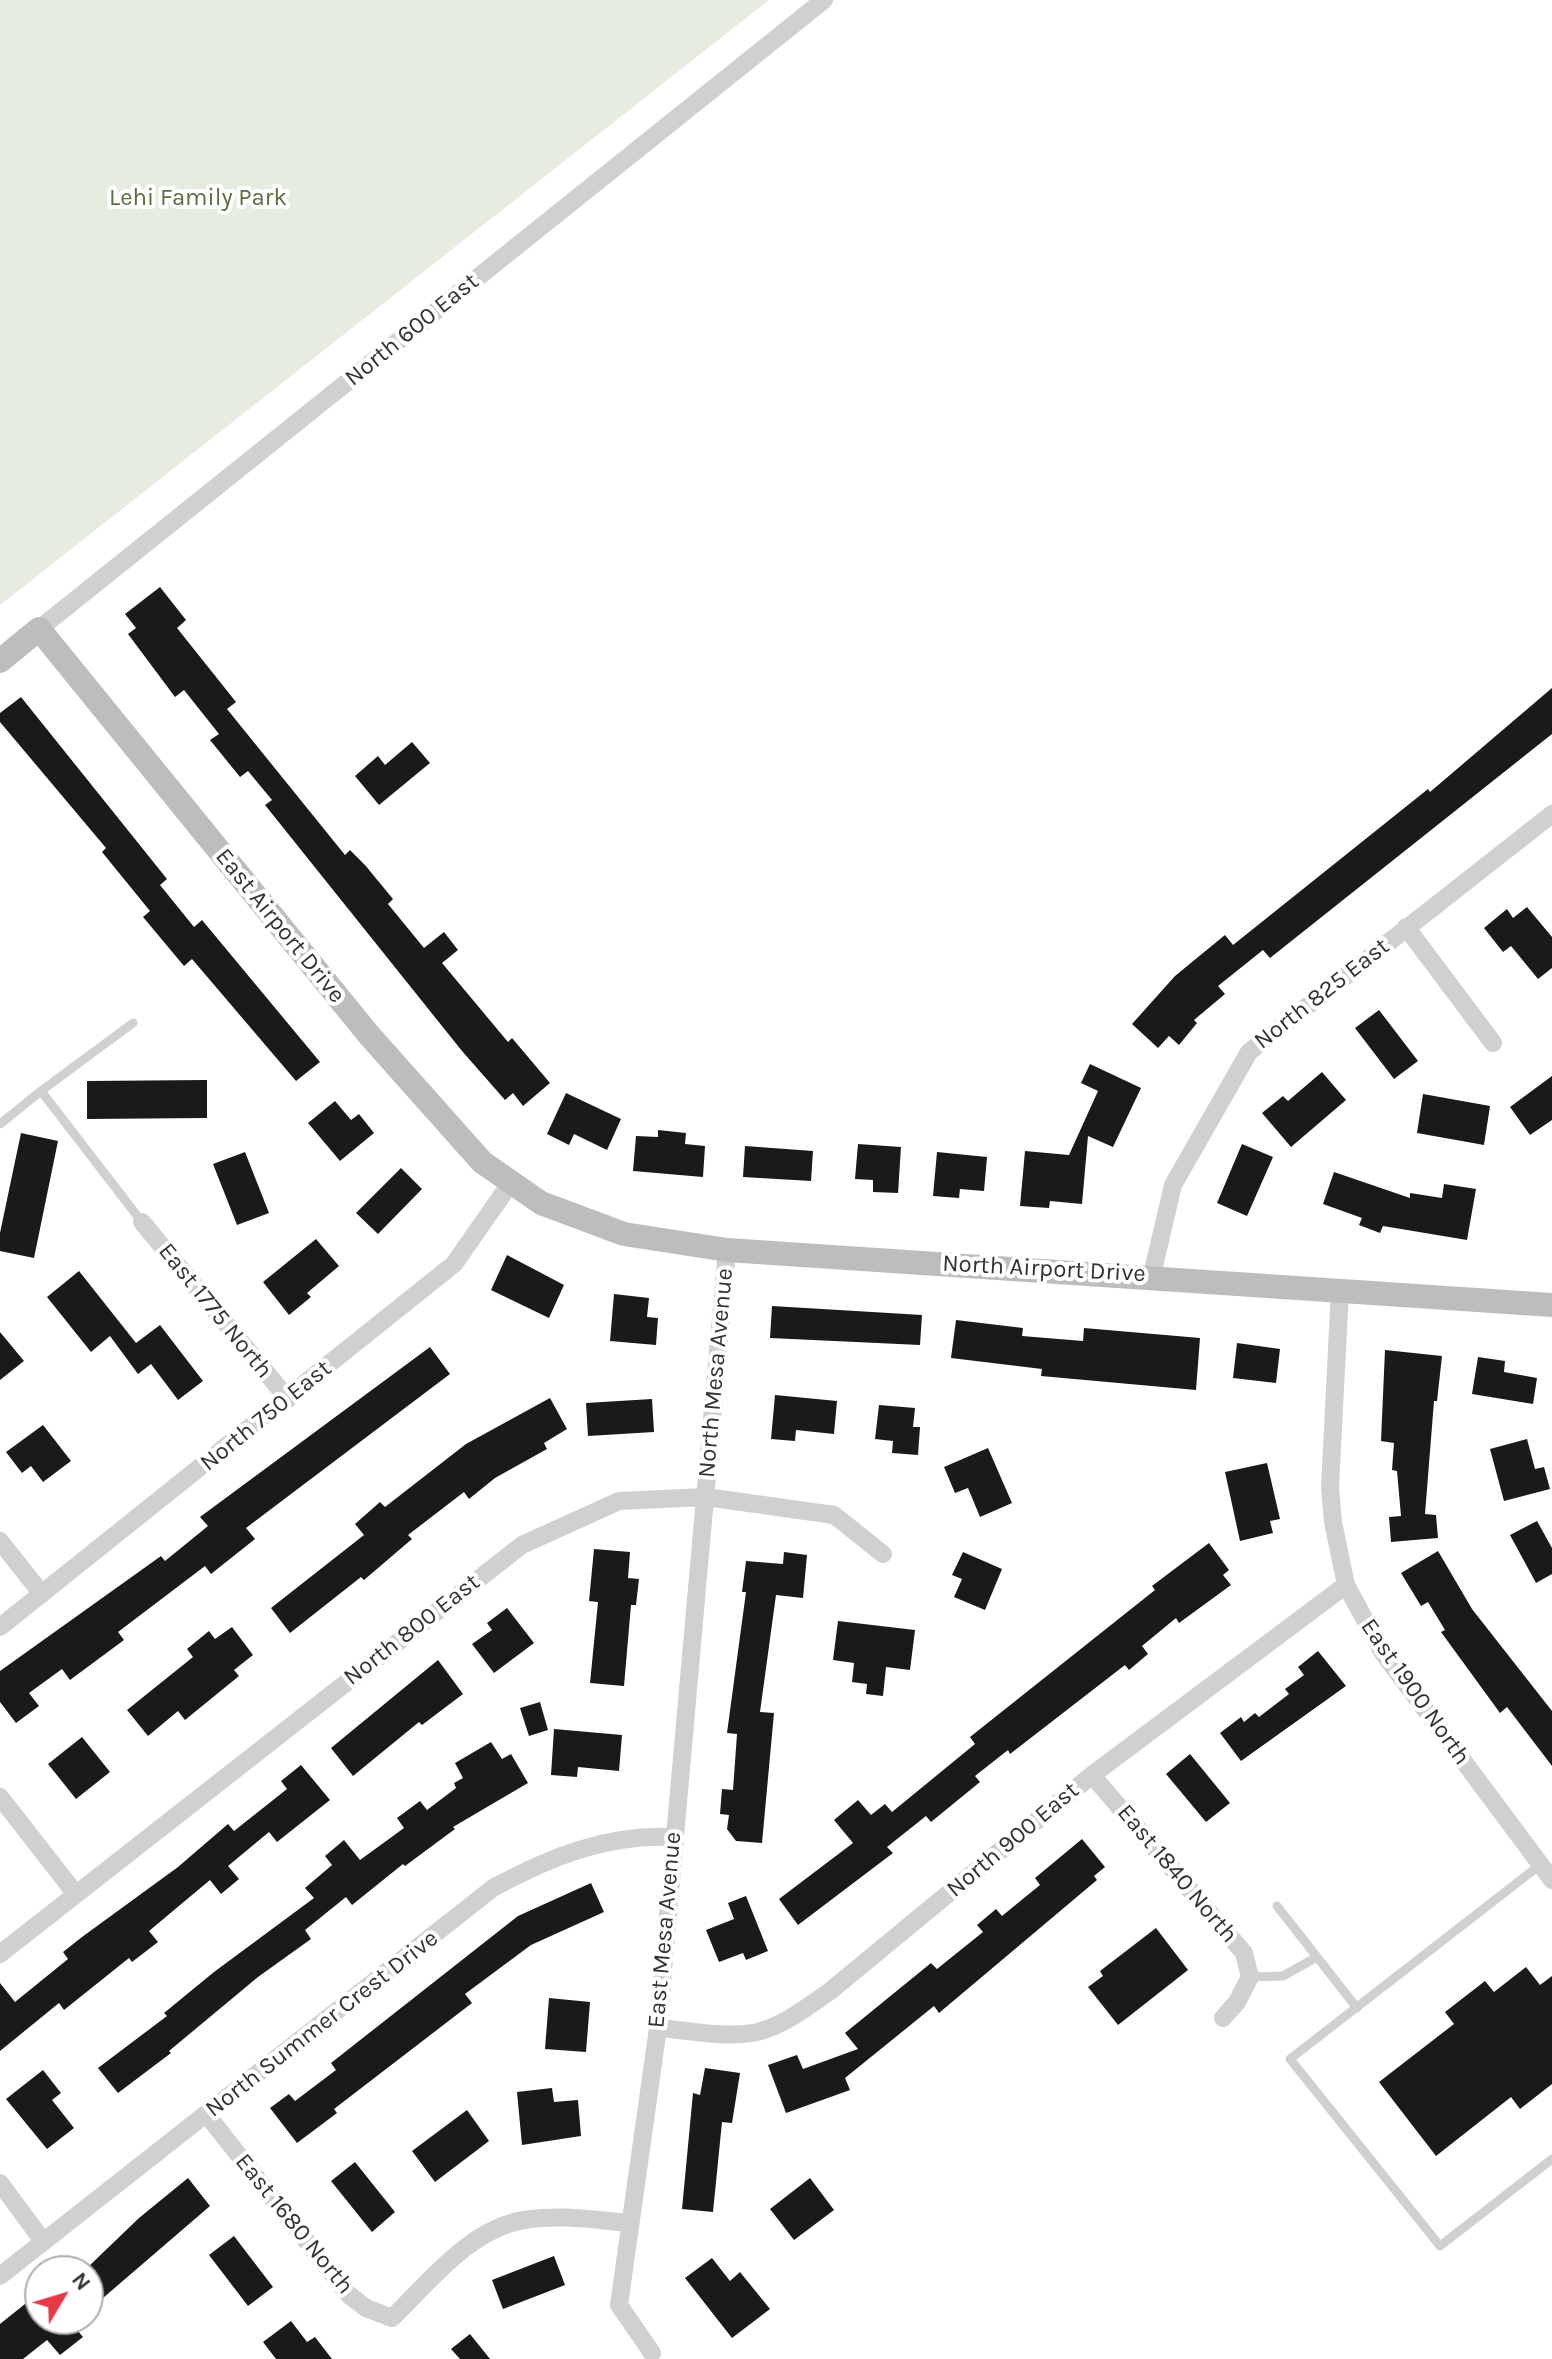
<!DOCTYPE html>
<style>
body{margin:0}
#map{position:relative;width:1552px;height:2359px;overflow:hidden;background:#fff;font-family:Karla,sans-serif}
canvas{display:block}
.north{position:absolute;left:24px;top:2255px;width:80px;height:80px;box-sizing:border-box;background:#fff;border:2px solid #adadad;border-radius:50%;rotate:52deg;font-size:22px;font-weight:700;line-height:32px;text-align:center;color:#333}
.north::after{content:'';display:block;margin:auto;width:28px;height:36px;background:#e63946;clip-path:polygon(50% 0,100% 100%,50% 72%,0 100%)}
</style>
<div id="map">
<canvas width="1552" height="2359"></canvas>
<div class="north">N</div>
</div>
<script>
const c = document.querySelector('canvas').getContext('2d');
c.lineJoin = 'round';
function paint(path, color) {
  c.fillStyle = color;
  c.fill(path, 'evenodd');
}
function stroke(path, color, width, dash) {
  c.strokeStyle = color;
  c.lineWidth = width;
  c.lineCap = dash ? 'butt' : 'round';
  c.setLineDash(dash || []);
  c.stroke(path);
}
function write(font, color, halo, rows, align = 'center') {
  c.font = font + ' Karla,sans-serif';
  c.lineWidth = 8;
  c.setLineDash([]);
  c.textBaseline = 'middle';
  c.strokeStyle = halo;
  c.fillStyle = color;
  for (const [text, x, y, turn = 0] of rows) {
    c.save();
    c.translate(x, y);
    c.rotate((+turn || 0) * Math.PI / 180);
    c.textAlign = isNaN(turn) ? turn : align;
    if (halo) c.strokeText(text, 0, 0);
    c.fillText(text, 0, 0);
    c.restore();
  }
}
paint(new Path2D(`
 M0,0H769L0,605Z`), '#e6ecdf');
paint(new Path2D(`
 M160,587L186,620L177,628L236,702L227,709L345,855L350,850L365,865L393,899L388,904L424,948L444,932L458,950L442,963L508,1042L512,1038L550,1083L523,1106L513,1093L505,1100L462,1051L265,805L272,800L248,771L240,777L210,740L219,734L184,690L175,697L128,634L136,628L125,614Z
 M1552,688V734L1270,958L1263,950L1218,986L1225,994L1194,1020L1197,1023L1179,1045L1169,1036L1158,1048L1132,1024L1175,976L1225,935L1233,945L1428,789L1430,792Z
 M21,697L167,879L160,885L194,927L202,920L320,1062L296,1081L192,959L184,966L143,917L150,911L102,852L106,848L0,722V713Z
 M412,742L430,763L379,805L355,776L378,756L385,765Z
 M1527,907L1552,937V968L1538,979L1511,946L1503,952L1484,928L1507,909L1513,918Z
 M1379,1010L1418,1061L1394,1079L1355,1028Z
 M1090,1064L1141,1088L1113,1147L1088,1136L1082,1204L1050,1201L1049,1208L1020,1206L1025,1151L1069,1155L1098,1091L1081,1083Z
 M1322,1072L1346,1100L1291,1147L1262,1113L1283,1096L1288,1101Z
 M1552,1076V1120L1530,1135L1510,1107Z
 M207,1080V1118L87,1119V1081Z
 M566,1093L621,1119L607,1150L574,1134L569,1145L547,1134Z
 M1423,1094L1490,1106L1484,1145L1417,1133Z
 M335,1101L351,1120L359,1114L374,1133L340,1161L308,1123Z
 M658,1130L686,1133L685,1144L705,1146L703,1177L633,1171L636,1136L658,1137Z
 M21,1133L58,1141L34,1258L0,1251V1233Z
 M858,1144L901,1147L898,1193L873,1192V1180L855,1179Z
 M1242,1144L1273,1157L1247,1216L1217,1203Z
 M745,1146L813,1151L811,1181L743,1177Z
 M245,1152L269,1213L237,1225L213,1164Z
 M937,1152L987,1157L984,1191L960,1189L959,1198L933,1196Z
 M401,1168L422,1189L378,1234L356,1213Z
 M1334,1172L1410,1198V1193L1442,1198L1444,1184L1476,1189L1467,1240L1383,1226L1380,1233L1359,1225L1362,1218L1323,1204Z
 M316,1239L339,1266L307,1293L311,1297L289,1315L263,1282Z
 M507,1255L564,1285L549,1318L491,1290Z
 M79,1271L136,1343L160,1325L203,1381L178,1400L151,1364L138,1374L110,1336L91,1352L47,1297Z
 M614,1294L649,1298L647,1317L658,1318L656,1345L610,1341Z
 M772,1306L922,1315L920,1345L770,1338Z
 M956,1320L1023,1328L1022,1336L1083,1341L1084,1328L1200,1338L1196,1390L1041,1376L1042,1369L951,1358Z
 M0,1332L24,1361L0,1380Z
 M1237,1343L1280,1349L1276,1383L1233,1378Z
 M430,1347L450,1374L246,1528L255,1539L211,1574L205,1566L118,1632L124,1640L70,1680L62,1669L29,1693L39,1706L16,1723L0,1702V1671L161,1556L165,1561L208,1526L200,1517Z
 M1385,1350L1442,1356L1437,1401H1434L1425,1514L1436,1515L1438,1538L1391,1542L1389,1517L1401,1516L1397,1471L1392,1470L1394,1443L1381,1441Z
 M1478,1357L1505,1361L1504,1372L1537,1378L1533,1404L1472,1394Z
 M775,1395L837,1401L834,1434L796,1430L795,1441L771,1439Z
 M550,1398L567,1429L544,1443L547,1449L495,1478L469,1499L464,1492L408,1535L412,1539L364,1580L361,1577L290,1633L271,1608L364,1535L355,1524L380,1502L385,1507L466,1444Z
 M652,1399L654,1432L588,1436L586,1403Z
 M879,1405L915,1408L913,1427H920L918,1455L892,1453L893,1441L875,1439Z
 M43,1425L71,1461L43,1482L31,1466L22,1473L6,1452Z
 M1527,1439L1535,1469L1544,1467L1550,1489L1504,1501L1490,1449Z
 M988,1448L1012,1503L980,1517L968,1488L955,1493L944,1467Z
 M1267,1463L1280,1519L1270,1521L1273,1533L1240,1541L1225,1472Z
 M1537,1521L1552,1548V1574L1536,1583L1510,1535Z
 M1209,1543L1229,1570L1223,1575L1231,1585L1179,1623L1176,1618L1142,1646L1148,1654L1129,1670L1125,1665L1010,1754L1008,1750L975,1776L980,1782L931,1822L926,1816L887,1847L893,1853L798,1925L779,1899L853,1843L834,1820L858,1800L871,1815L885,1804L892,1812L975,1744L970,1737L1155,1590L1152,1586Z
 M594,1549L630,1552L628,1578L639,1579L636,1605H631L624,1686L590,1683L598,1602L589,1601Z
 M1438,1551L1472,1609L1552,1711V1766L1507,1707L1500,1713L1441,1632L1445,1630L1428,1602L1421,1606L1401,1573Z
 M784,1552L807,1555L803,1598L776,1595L760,1712L774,1713L762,1843L736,1841L727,1829L729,1815L720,1814L722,1789L733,1790L737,1734L727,1733L746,1592H742L746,1561L783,1564Z
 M963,1552L1002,1569L985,1610L954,1597L962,1579L952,1575Z
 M507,1608L534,1643L494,1673L472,1644L492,1630L487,1623Z
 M838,1621L915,1630L910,1670L886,1667L883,1696L866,1694L867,1684L852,1682L854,1663L833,1660Z
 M232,1627L253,1655L234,1670L239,1676L185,1720L178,1711L148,1736L127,1710L193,1657L187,1649L209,1631L215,1639Z
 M1318,1651L1346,1686L1241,1761L1220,1733L1241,1717L1244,1722L1255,1713L1259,1717L1289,1694L1285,1689L1304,1675L1298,1667Z
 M438,1660L463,1694L422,1725L419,1722L353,1776L331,1748Z
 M540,1702L548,1730L529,1736L520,1708Z
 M554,1729L622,1735L619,1771L578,1767L577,1777L551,1775Z
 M82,1737L110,1772L76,1799L48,1764Z
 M491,1742L502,1759L511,1754L528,1783L453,1827L455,1829L405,1866L403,1864L352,1905L346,1897L305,1930L311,1939L258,1977L169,2051L171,2053L118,2093L98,2068L167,2016L164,2013L214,1972L314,1898L305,1888L332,1865L325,1856L344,1840L360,1860L404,1828L397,1818L420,1801L427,1810L456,1788L454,1783L463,1778L455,1763Z
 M1190,1754L1230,1803L1206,1822L1166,1774Z
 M301,1765L330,1800L277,1842L269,1832L228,1866L239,1879L221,1894L210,1880L149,1931L158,1942L132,1962L129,1958L64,2010L59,2003L0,2051V1983L15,2002L68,1959L63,1952L82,1937L178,1867L228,1824L234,1831L287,1789L281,1781Z
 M1082,1839L1105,1867L1094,1876L1097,1880L939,2013L934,2006L845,2078L850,2090L786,2113L768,2065L797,2055L803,2069L858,2049L845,2033L931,1963L937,1969L983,1932L977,1925L996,1909L1002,1916L1040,1885L1035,1878Z
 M591,1883L604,1912L531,1945L465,1994L472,2003L334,2109L337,2113L297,2143L270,2108L289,2094L295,2101L336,2070L331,2063L518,1916Z
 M746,1896L768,1951L746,1960L743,1953L719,1962L706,1930L734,1919L728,1903Z
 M1156,1928L1188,1970L1118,2025L1088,1987L1103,1976L1100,1971Z
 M1526,1967L1540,1985L1552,1976V2084L1520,2109L1511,2097L1436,2156L1379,2082L1454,2024L1445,2012L1485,1981L1494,1992Z
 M549,1998L590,2002L586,2052L545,2049Z
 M705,2068L740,2073L732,2123L722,2122L713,2212L682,2209L693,2093L700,2095Z
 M43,2070L61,2093L52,2100L74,2128L47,2149L6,2099Z
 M552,2088L554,2102L578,2100L581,2136L522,2145L517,2092Z
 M467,2110L489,2141L435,2182L412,2151Z
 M355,2162L395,2212L372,2232L331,2181Z
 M188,2178L210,2206L96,2304L88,2295V2267L139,2218Z
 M810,2178L834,2210L794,2240L770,2209Z
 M234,2236L273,2287L248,2306L209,2255Z
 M554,2256L565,2285L503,2309L492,2280Z
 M712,2258L730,2281L740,2272L770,2309L732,2338L685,2278Z
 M40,2292V2319H68L83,2337L60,2355L47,2340L23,2359H0V2324Z
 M291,2321L307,2342L315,2337L332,2359H276L263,2342Z
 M470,2334L490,2359H460L451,2349Z`), '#1a1a1a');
stroke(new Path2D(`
 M133,1023L41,1091L142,1222
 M0,1124L41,1091
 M1540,1865L1290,2059L1440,2246L1552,2159
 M1277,1906L1357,2008
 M1250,1977L1283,1976L1317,1957`), '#d0d0d0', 9);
stroke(new Path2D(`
 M39,629L824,0
 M1406,927L1493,1043
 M142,1222L288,1399
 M1152,1275L1173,1185L1249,1052L1552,814
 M1340,1290L1330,1487L1333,1522L1346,1585L1383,1653L1552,1880
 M0,1541L42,1594
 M0,1627L454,1264L510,1184
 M1092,1775L1244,1953L1250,1977L1237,2002L1223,2018
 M0,1797L75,1893
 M0,1954L522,1545L619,1501L706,1497L834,1515L883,1554
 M658,2028C687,2030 723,2038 752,2033C781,2028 805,2008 829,1992L1092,1775L1346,1585
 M207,2115L349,2295L366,2308L392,2318C430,2281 470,2229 524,2220C559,2214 595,2220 629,2223
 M0,2183L43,2241
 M0,2276L493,1888C550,1857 607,1834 672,1837
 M652,2353L619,2305L658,2028L727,1250`), '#d0d0d0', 18);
stroke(new Path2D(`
 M0,661L39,629L369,1035L482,1162L541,1203L624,1234L727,1250L1552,1305`), '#bdbdbd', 24);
write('24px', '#56703f', '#fff', [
 ["Lehi Family Park",198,198]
]);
write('24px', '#333', '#fff', [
 ["North 600 East",412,330,-39],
 ["East Airport Drive",280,926,51],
 ["North 825 East",1322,994,-38],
 ["North Airport Drive",1044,1269,3],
 ["East 1775 North",215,1311,51],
 ["North Mesa Avenue",716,1373,-85],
 ["North 750 East",266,1416,-39],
 ["North 800 East",412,1630,-38],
 ["East 1900 North",1415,1692,55],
 ["North 900 East",1013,1840,-40],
 ["East 1840 North",1177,1874,50],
 ["East Mesa Avenue",665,1930,-85],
 ["North Summer Crest Drive",322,2024,-38],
 ["East 1680 North",294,2224,51]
]);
</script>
